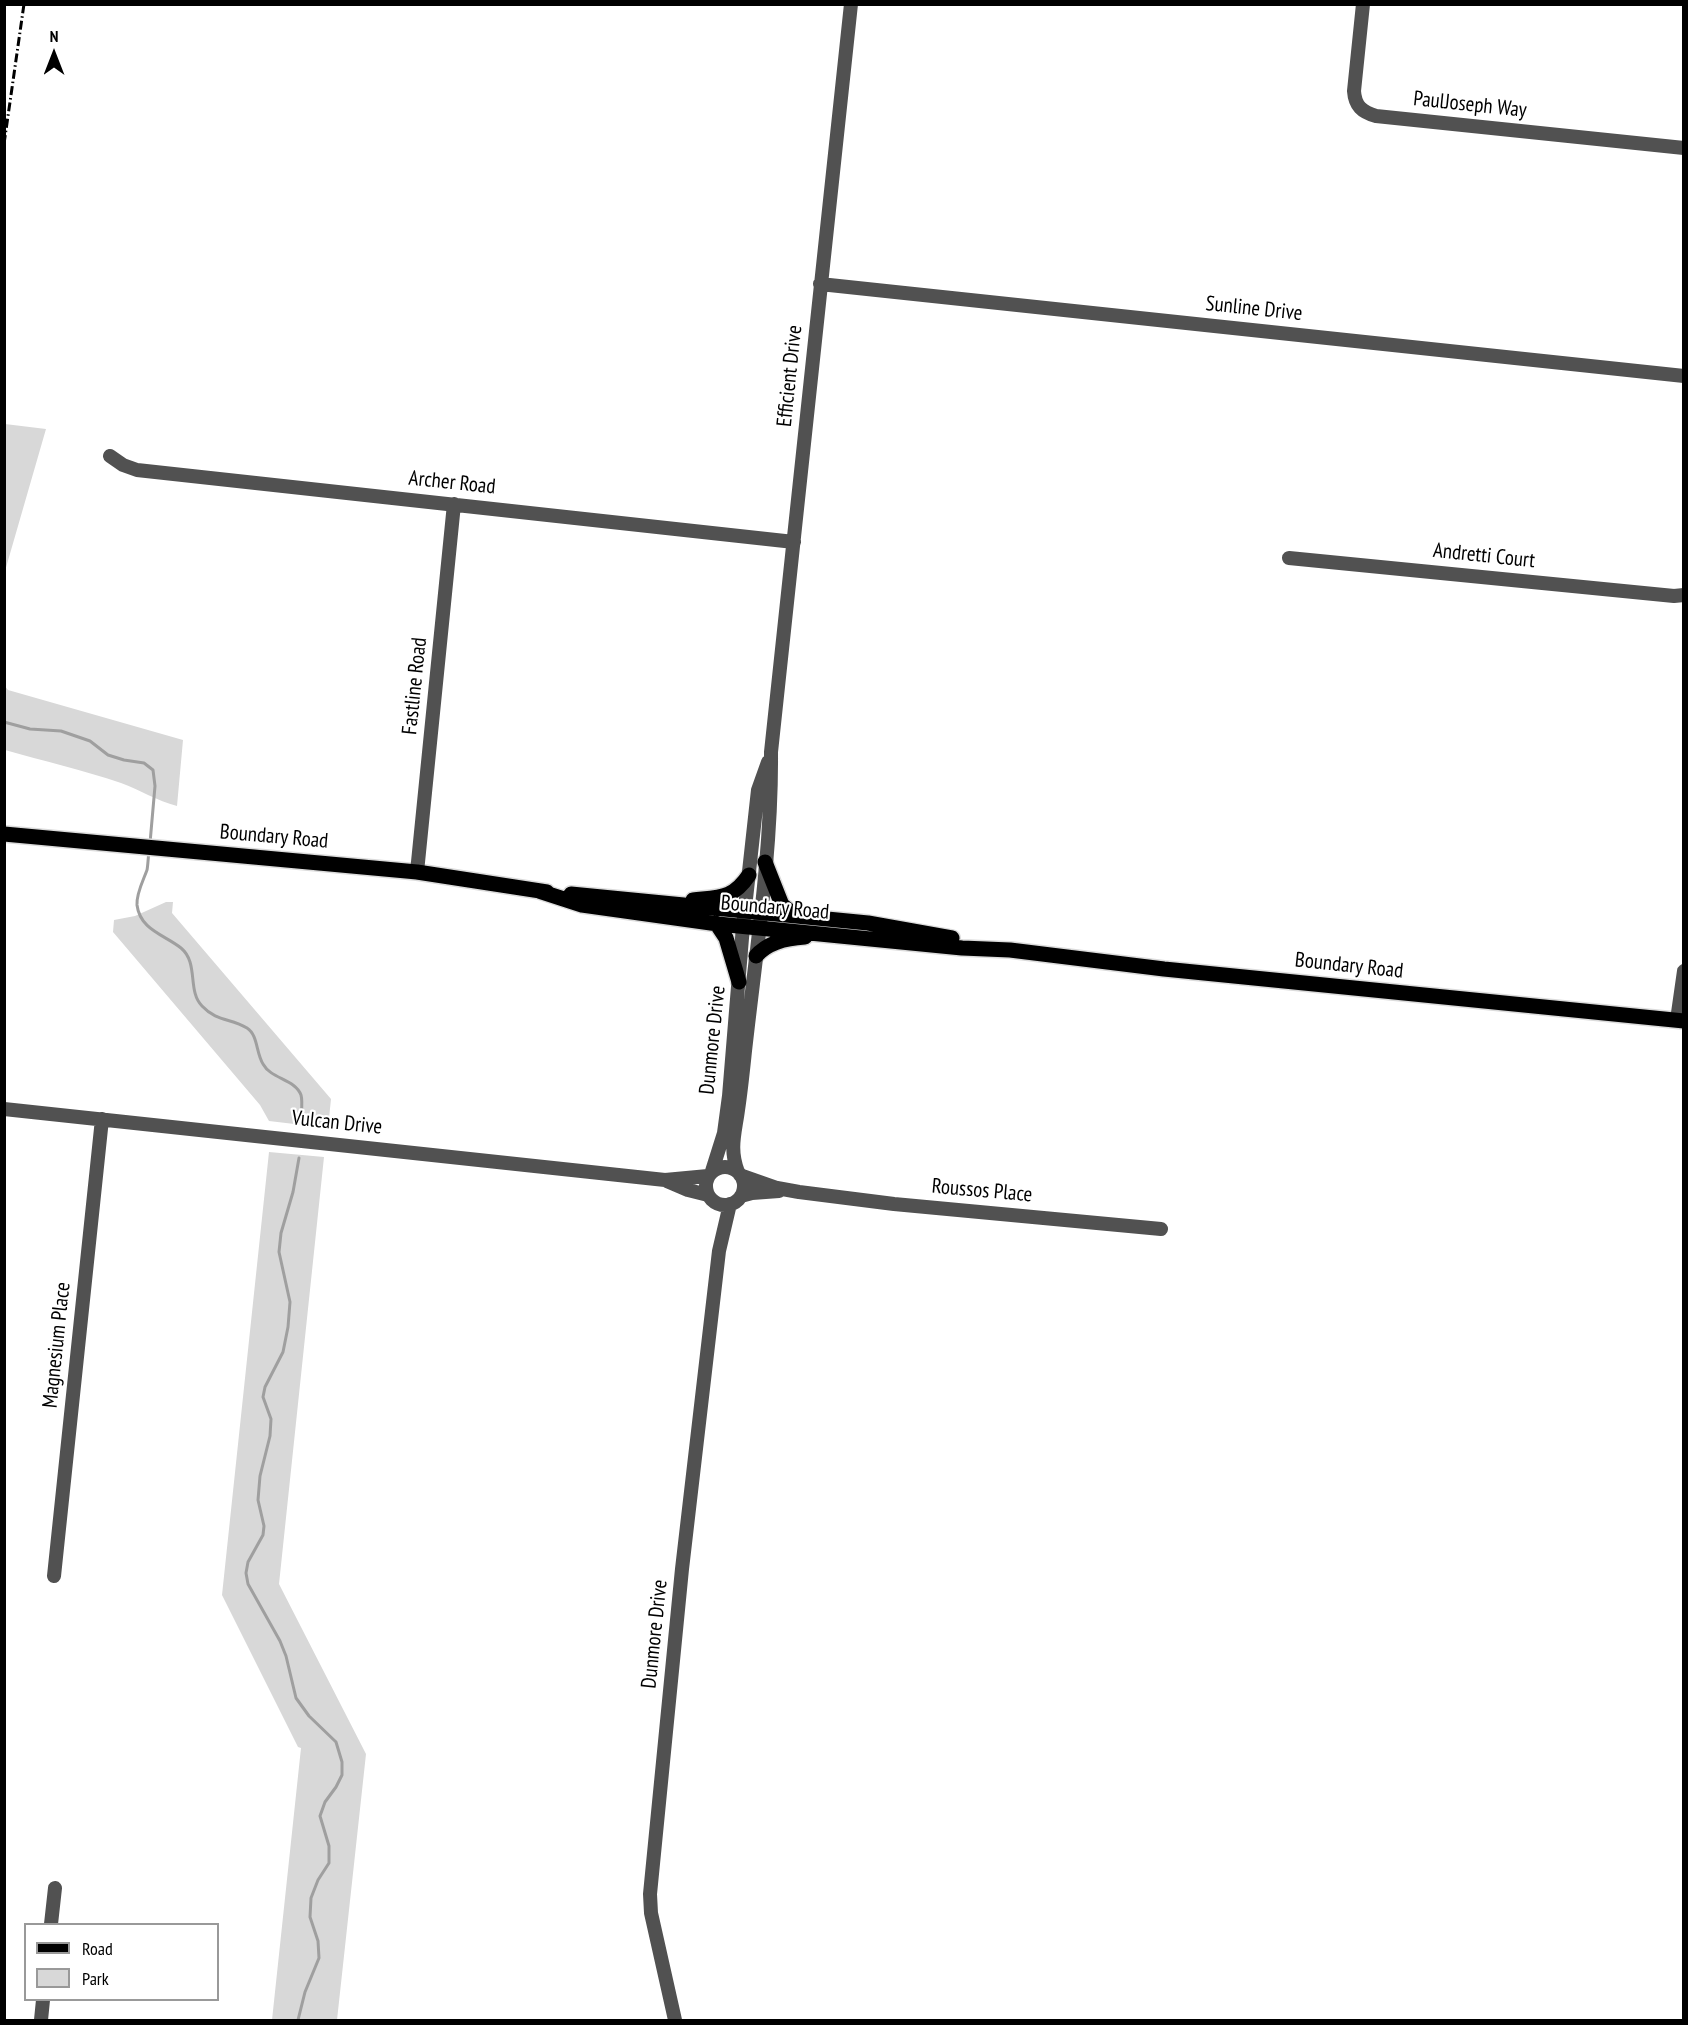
<!DOCTYPE html>
<style>
body{margin:0}
#map{position:relative;width:1688px;height:2025px;overflow:hidden;background:#fff;font-family:"PT Sans Narrow",sans-serif}
canvas{display:block}
.frame{position:absolute;inset:0;border:6px solid #000;pointer-events:none}
.legend{position:absolute;left:24px;top:1923px;width:195px;height:78px;box-sizing:border-box;background:#fff;border:2px solid #999;margin:0;padding:8px 10px;list-style:none;font-size:18px;color:#000}
.legend li{display:flex;align-items:center;gap:12px;height:30px}
.legend b{width:30px;border:2px solid #999}
.north{position:absolute;left:24px;top:24px;width:60px;height:60px;-webkit-text-stroke:4px #fff;paint-order:stroke;rotate:0deg;font-size:16px;font-weight:700;line-height:24px;text-align:center;color:#000}
.north::after{content:'';display:block;margin:auto;width:21px;height:27px;background:#000;clip-path:polygon(50% 0,100% 100%,50% 72%,0 100%)}
</style>
<div id="map">
<canvas width="1688" height="2025"></canvas>
<div class="frame"></div>
<ul class="legend">
<li><b style="height:8px;background:#000"></b>Road</li>
<li><b style="height:16px;background:#d8d8d8"></b>Park</li>
</ul>
<div class="north">N</div>
</div>
<script>
const c = document.querySelector('canvas').getContext('2d');
c.lineJoin = 'round';
function paint(path, color) {
  c.fillStyle = color;
  c.fill(path, 'evenodd');
}
function stroke(path, color, width, dash) {
  c.strokeStyle = color;
  c.lineWidth = width;
  c.lineCap = dash ? 'butt' : 'round';
  c.setLineDash(dash || []);
  c.stroke(path);
}
function write(font, color, halo, rows, align = 'center') {
  c.font = font + ' "PT Sans Narrow",sans-serif';
  c.lineWidth = 4.5;
  c.setLineDash([]);
  c.textBaseline = 'middle';
  c.strokeStyle = halo;
  c.fillStyle = color;
  for (const [text, x, y, turn = 0] of rows) {
    c.save();
    c.translate(x, y);
    c.rotate((+turn || 0) * Math.PI / 180);
    c.textAlign = isNaN(turn) ? turn : align;
    if (halo) c.strokeText(text, 0, 0);
    c.fillText(text, 0, 0);
    c.restore();
  }
}
paint(new Path2D(`
 M5,424L46,429L5,571L4,424Z
 M4,685L8,690L183,740L177,806C157,801 140,790 121,783C83,770 43,761 5,750Z
 M166,902H173L172,913L331,1099L328,1128L269,1121L260,1105L113,932L114,920L135,916Z
 M269,1152L324,1157L279,1584L366,1754L337,2020H272L301,1748L298,1747L222,1595Z`), '#d8d8d8');
stroke(new Path2D(`
 M4,722L30,729L61,731L90,741L108,755L124,760L144,763L153,770L155,786L150,843
 M149,852C148,858 148,865 147,870C143,881 136,894 137,905C140,930 165,935 181,948C199,963 187,991 202,1006C217,1022 231,1018 247,1028C258,1035 256,1053 263,1064C271,1079 295,1079 301,1095C303,1102 301,1114 301,1122
 M298,2020L305,1992L319,1958L318,1941L310,1917L311,1898L318,1880L329,1863V1846L320,1816L325,1802L336,1787L342,1775V1762L336,1742L309,1716L296,1698L286,1656L280,1641L248,1584L246,1573L248,1562L263,1535L264,1526L258,1500L260,1476L270,1436L271,1419L263,1397L265,1387L283,1352L288,1327L290,1302L279,1252L281,1233L293,1192L299,1158`), '#9f9f9f', 3);
const major = new Path2D(`
 M4,834L417,872L547,892
 M765,862L782,905L796,916
 M539,891L582,905L718,924L962,948L1010,950L1164,969L1684,1021
 M571,894L868,923L952,938
 M693,900C720,897 733,899 749,875
 M716,923L726,938L739,982
 M756,956C768,942 787,938 805,937`);
stroke(major, '#dbdbdb', 18);
stroke(new Path2D(`
 M1363,4L1354,91C1355,106 1362,112 1376,116L1684,148
 M820,284L1684,376
 M110,456L123,465L137,470L794,542
 M1289,558L1674,596L1684,595
 M417,872L454,504
 M1677,1020L1684,971
 M4,1109L665,1180L708,1176
 M706 1186a19 19 0 1 1 38 0a19 19 0 1 1-38 0Z
 M712,1171L724,1133L729,1096L743,926L758,790L768,762
 M738,1172C729,1149 735,1133 738,1110C741,1090 743,1070 745,1051C756,952 772,851 771,752L851,4
 M740,1175L777,1188L799,1192L894,1204L1161,1229
 M667,1181L688,1190L708,1195
 M741,1196L752,1193L779,1191
 M54,1576L102,1119
 M51,1924L55,1888
 M41,2020L43,2000
 M675,2020L651,1913L650,1894L682,1569L719,1251L730,1204`), '#515151', 14);
stroke(major, '#000', 15);
stroke(new Path2D(`
 M4,144L24,4`), '#000', 3, [9, 3, 1.5, 3]);
write('21px', '#000', '#fff', [
 ["PaulJoseph Way",1470,105,6],
 ["Sunline Drive",1254,309,6],
 ["Efficient Drive",790,376,-84],
 ["Archer Road",452,483,6],
 ["Andretti Court",1484,556,6],
 ["Fastline Road",415,686,-84],
 ["Boundary Road",274,837,5],
 ["Boundary Road",775,908,5],
 ["Boundary Road",1349,966,6],
 ["Dunmore Drive",713,1040,-84],
 ["Vulcan Drive",337,1123,6],
 ["Roussos Place",982,1191,5],
 ["Magnesium Place",57,1345,-84],
 ["Dunmore Drive",655,1634,-84]
]);
</script>
